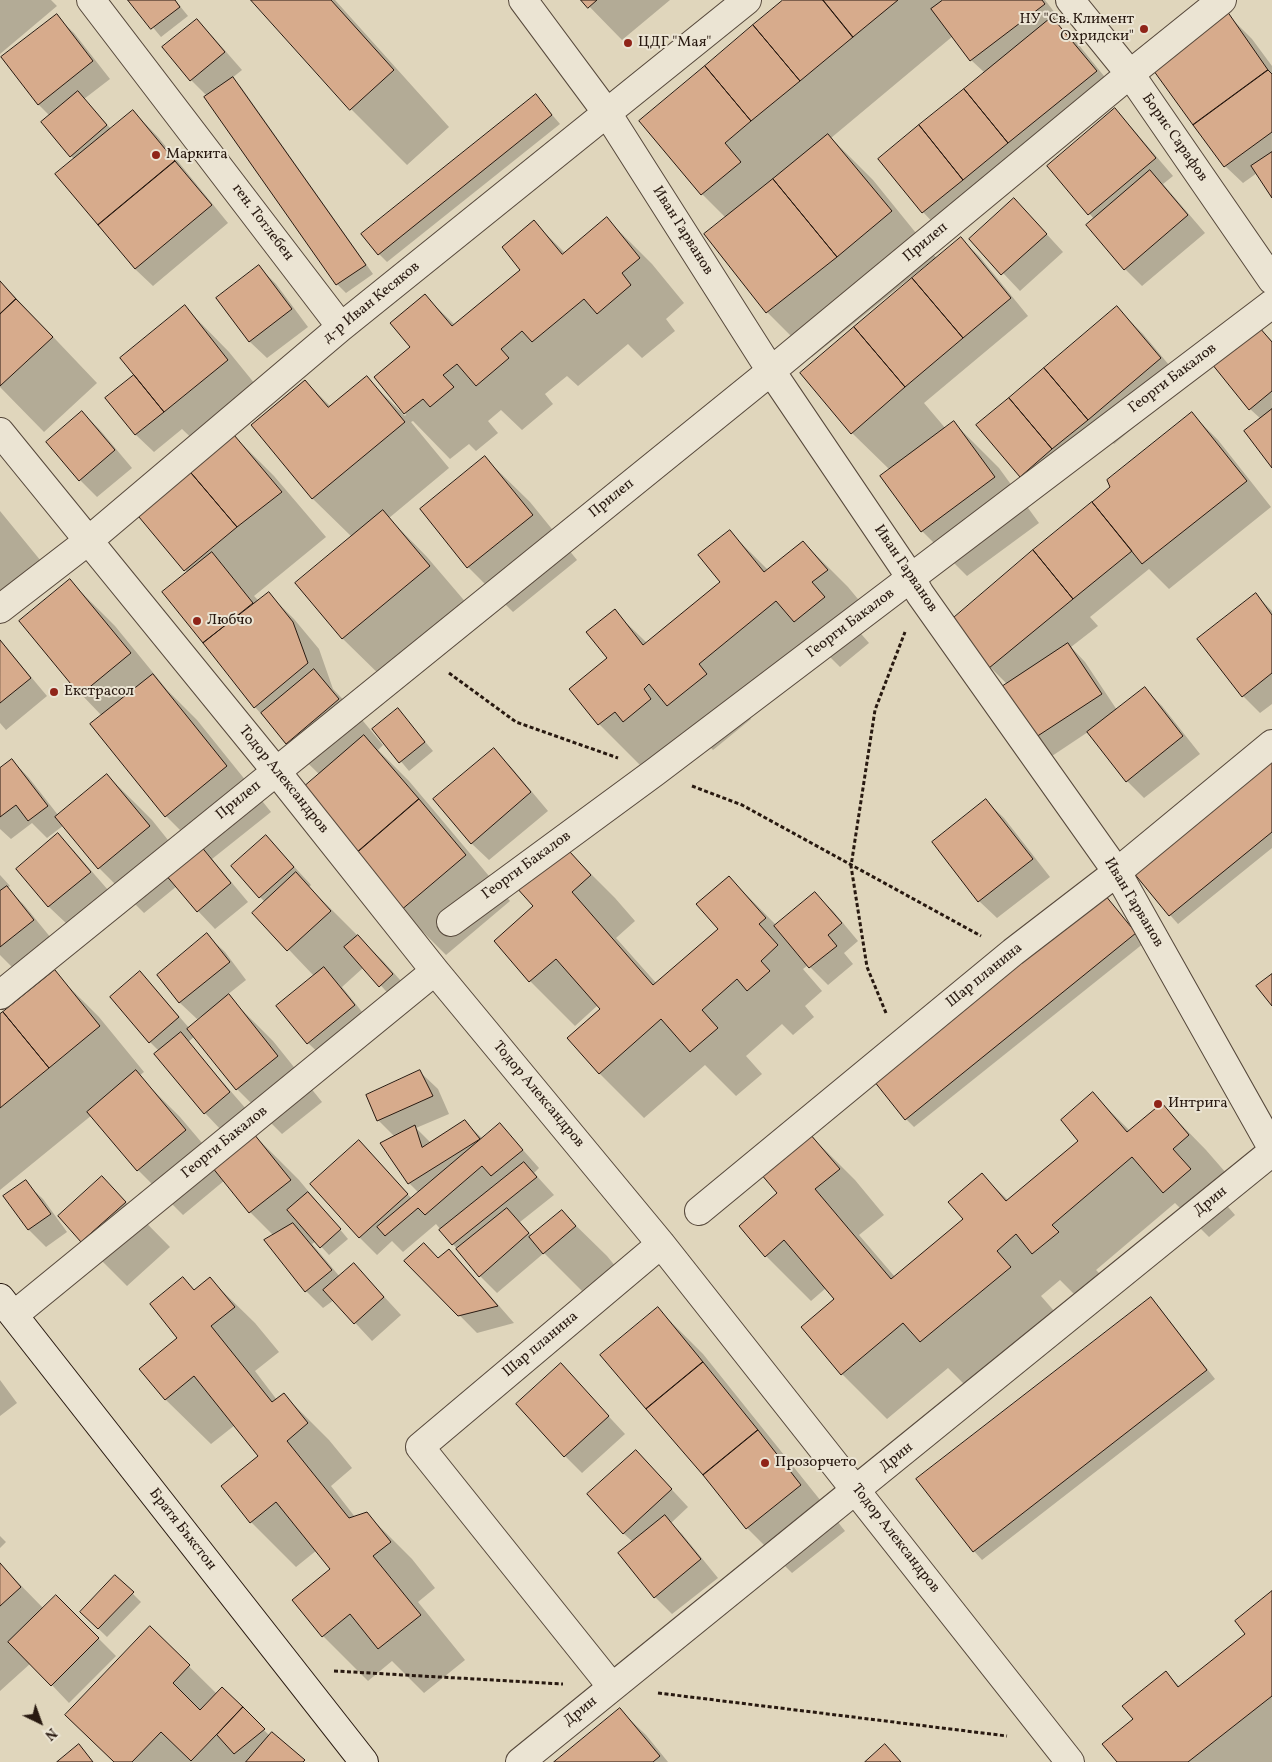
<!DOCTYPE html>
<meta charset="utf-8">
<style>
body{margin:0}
#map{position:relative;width:1272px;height:1762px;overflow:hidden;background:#e0d6bc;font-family:Vollkorn,serif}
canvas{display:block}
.north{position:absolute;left:15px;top:1697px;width:50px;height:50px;-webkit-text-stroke:4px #ebe4d3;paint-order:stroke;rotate:138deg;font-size:14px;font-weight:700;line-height:20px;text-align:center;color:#281910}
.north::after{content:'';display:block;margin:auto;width:18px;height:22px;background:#281910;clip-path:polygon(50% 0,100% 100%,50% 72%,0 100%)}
</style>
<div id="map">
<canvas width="1272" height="1762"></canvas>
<div class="north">N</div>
</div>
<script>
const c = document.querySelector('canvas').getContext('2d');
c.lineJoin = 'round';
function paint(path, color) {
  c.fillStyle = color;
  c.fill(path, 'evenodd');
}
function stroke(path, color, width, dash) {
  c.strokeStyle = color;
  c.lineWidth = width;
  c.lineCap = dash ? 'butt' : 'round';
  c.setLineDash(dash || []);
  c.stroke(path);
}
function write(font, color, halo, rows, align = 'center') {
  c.font = font + ' Vollkorn,serif';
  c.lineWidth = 4;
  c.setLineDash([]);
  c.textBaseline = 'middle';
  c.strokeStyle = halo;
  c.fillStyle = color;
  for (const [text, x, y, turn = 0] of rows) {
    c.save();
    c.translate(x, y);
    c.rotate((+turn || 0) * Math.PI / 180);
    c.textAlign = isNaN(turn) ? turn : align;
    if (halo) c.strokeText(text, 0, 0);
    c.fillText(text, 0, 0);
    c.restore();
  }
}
paint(new Path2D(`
 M0,0H51L57,6L0,54Z
 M130,0H175L188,16L161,37Z
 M252,0H335L449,127L407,165L351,109Z
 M583,0H670L622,40Z
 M786,0H1045L1062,22L1058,25L1078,44L1121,97L940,230L923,212L879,159L985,73L971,60L953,36L831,138L873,180L937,259L961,239L979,256L1028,316L924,403L946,429L954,423L999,468L1039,523L967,576L922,531L890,470L852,433L936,259L935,258L812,357L767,312L726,218L702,194Z
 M1226,13L1252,39L1272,66V196L1257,173L1243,183L1225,166Z
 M56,16L74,33L110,79L84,99L111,129L133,111L158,137L228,223L153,286L135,269L57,175L75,160L71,156L50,116L38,104Z
 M197,20L214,38L242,70L232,78L241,87L373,274L346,293L337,284L206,98L207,96L191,80L164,47Z
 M536,96L560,124L387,262L379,254Z
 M1115,110L1132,128L1173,176L1163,184L1205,233L1142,286L1125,269L1094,219L1049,166Z
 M1031,217L1063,252L1020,291L971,239Z
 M607,219L652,264L684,303L666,319L675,331L642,358L628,344L578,386L567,376L545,394L553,404L522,430L501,410L488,421L498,433L476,451L469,444L450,459L413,421L411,422L449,468L389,518L427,557L474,612L388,683L343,639L297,583L352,537L313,499L253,426L305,381L331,407L367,378L405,416L406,414L376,377L411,347L425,296L455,325L522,270L534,222L565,253Z
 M259,267L276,284L308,327L267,358L249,341Z
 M0,281L97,383L44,432L0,387Z
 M185,307L229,352L272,405L234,436L274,476L326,537L254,596L259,601L268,593L294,619L319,649L333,689L358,715L383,745L378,750L409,781L510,901L446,955L401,910L320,775L287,743L255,707L163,592L188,573L136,511L205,451L182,429L154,452L136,435L107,399L134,377Z
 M1117,308L1143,334L1185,384L1114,444L1106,436L1038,493L1021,476Z
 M1259,328L1272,341V466L1261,419L1250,409Z
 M82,412L100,430L132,468L97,497L80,480Z
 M1192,414L1218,440L1271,507L1169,589L1149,569L1090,617L1098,626L1071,647L1085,662L1117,710L1145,689L1162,706L1200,754L1144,798L1127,781L1088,732L1052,756L1034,738L1007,684L990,667L1092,504Z
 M485,458L530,502L577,560L513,612L468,567Z
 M0,511L45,566L0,593Z
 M729,531L769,571L803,542L848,587L872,616L856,628L869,643L840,667L820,647L743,709L751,719L713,750L693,730L644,769L599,724L570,689L609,658L614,611L647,643L722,583Z
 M70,581L115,626L168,691L197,720L271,812L212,859L248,902L215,929L198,911L177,886L144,913L99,868L64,825L47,838L32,823L11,839L0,829V769L12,760L29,778L58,815L107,775L152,820L184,860L198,848L166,816L102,716L81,694Z
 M1256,595L1272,611V704L1260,713L1243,696Z
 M0,640L47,696L6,730L0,723Z
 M398,710L433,751L409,771L374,729Z
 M493,750L511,767L548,811L489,860L471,843Z
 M1272,761V848L1178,924L1170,915Z
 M986,801L1004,818L1050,877L997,918L979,901L933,842Z
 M58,835L75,852L108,890L67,924L49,907L17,869Z
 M266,836L311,885L309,887L384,962L418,1000L405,1012L364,967L342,987L371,1023L326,1060L308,1043L278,1006L314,976L254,913L265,902L260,897Z
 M570,853L615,898L635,921L616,938L657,984L719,929L729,877L777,926L815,894L833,911L858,941L844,953L853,964L828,985L808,965L803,969L822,991L805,1006L814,1017L793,1035L782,1024L746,1056L762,1074L736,1096L705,1065L644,1118L599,1073L601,1009L598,1005L575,1026L530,981L535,906Z
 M0,875L10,886L7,888L24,905L51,938L13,968L0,955Z
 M1105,896L1144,943L914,1127L906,1119Z
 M207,935L225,952L246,980L227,995L273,1041L322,1102L282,1134L237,1089L195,1036L188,1042L247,1110L222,1131L205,1113L156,1054L160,1052L150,1042L140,973L157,991L190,1029L204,1016L203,1015L197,1019L179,1002Z
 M54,972L99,1017L144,1072L139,1076L180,1117L219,1163L254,1135L299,1180L348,1239L329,1255L316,1241L312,1244L340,1277L354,1264L401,1315L372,1341L334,1300L323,1308L306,1291L274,1236L250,1212L225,1180L183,1215L138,1170L92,1115L0,1190V1016Z
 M420,1072L438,1089L449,1114L416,1128L431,1143L465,1122L483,1139L500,1124L539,1168L534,1173L554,1195L520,1222L532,1236L562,1212L607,1256L620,1272L589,1298L544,1253L497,1293L480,1276L436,1224L403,1252L392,1241L377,1255L360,1238L376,1159L412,1199L419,1193L409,1183L395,1137L378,1120Z
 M1093,1094L1130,1131L1162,1105L1206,1150L1233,1181L1217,1194L1235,1215L1209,1237L1175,1203L1096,1270L1103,1277L1078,1298L1060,1280L1041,1296L1055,1312L966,1386L948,1368L887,1419L842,1374L802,1328L835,1299L826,1288L811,1301L766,1256L740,1226L778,1193L810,1135L855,1180L884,1215L859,1235L895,1277L965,1219L982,1175L1009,1201L1080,1141Z
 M102,1178L170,1247L127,1286L82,1241Z
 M25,1182L43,1199L67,1232L46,1247L29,1230L5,1196Z
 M449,1251L466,1268L514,1323L477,1333L406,1261L438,1259Z
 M210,1279L255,1323L279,1352L255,1371L277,1400L284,1395L329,1440L352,1468L331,1486L355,1517L367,1514L412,1559L435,1588L418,1602L465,1660L424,1693L392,1661L368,1681L323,1636L332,1569L317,1550L296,1567L251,1522L260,1456L235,1425L211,1444L166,1400L141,1369L179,1338L195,1291Z
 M1151,1299L1159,1307L1215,1379L982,1560L974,1551Z
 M658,1309L703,1354L845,1531L792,1573L747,1528Z
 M561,1365L625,1434L582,1473L565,1456Z
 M0,1380L17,1403L0,1416Z
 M636,1451L688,1507L671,1523L682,1534L718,1578L672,1614L655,1597L633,1542L623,1533Z
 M0,1536L6,1542L0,1548Z
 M0,1564L44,1609L56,1596L116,1656L69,1703L31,1663L0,1691Z
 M115,1576L141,1602L107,1637L81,1612Z
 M1272,1593V1762H1118L1135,1719L1166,1673L1180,1687L1247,1634Z
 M150,1628L217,1694L222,1689L270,1736L272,1734L305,1762H114L67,1715Z
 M620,1710L646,1735L668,1762H556Z`), '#0003');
const building = new Path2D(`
 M128,0H175L180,7L151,29Z
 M251,0H331L394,70L350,110Z
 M581,0H597L588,8Z
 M783,0H823L853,37L800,81L753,25Z
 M823,0H898L853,37Z
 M943,0H1042L1045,4L970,61L931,9Z
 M1227,11L1268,70L1193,125L1151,67Z
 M57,14L93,61L38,105L1,57Z
 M1052,17L1097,71L1008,143L964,89Z
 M197,19L225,52L190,81L162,47Z
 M753,25L800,81L751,121L705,66Z
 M705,66L751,121L725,143L741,162L701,195L639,121Z
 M1268,70L1272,74V132L1224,167L1193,125Z
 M233,77L366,265L336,285L204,97Z
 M964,89L1008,143L963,180L919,125Z
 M78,91L107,125L70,157L41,122Z
 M536,94L552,115L378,255L361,234Z
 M1115,108L1156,158L1088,215L1047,166Z
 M133,110L175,161L98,225L55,174Z
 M919,125L963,180L922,213L878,159Z
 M828,134L892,211L837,257L773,179Z
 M1272,152V198L1251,166Z
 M175,161L212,205L135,269L98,225Z
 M1150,170L1188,215L1124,270L1086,225Z
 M773,179L837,257L766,313L704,234Z
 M1014,198L1047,234L1001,275L969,239Z
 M607,217L640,258L622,273L631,285L597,314L584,299L532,342L522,331L501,349L509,358L476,386L457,364L443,375L454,387L430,407L423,399L404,414L374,377L410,347L390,323L425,294L452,326L520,270L502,247L534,220L562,254Z
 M961,237L1011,298L963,338L912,278Z
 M259,265L292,309L249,342L216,298Z
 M912,278L963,338L905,387L854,327Z
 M0,281L16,299L0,314Z
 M16,299L53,337L0,386V314Z
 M185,305L228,360L164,412L120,358Z
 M1117,306L1161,358L1088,420L1044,368Z
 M854,327L905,387L851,434L800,373Z
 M1259,327L1272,342V391L1249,410L1212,364Z
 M1044,368L1088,420L1052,449L1009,398Z
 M134,375L164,412L135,435L105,398Z
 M367,376L405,422L312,499L251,425L305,380L328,407Z
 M1009,398L1052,449L1020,477L976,425Z
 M1272,409V468L1244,431Z
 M82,411L115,450L79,481L46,442Z
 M1192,412L1247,481L1142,564L1092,502L1110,487L1107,480Z
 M954,421L995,477L921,532L880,476Z
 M229,429L282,492L237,527L186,467Z
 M485,456L533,515L467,568L420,509Z
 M186,467L237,527L184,571L134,511Z
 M1092,502L1132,551L1073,599L1033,550Z
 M383,510L430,566L342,639L295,583Z
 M730,530L764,572L803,541L828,570L812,582L825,597L794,622L776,601L699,664L707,674L667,706L649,684L644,689L651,699L623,722L615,712L598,725L569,689L607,658L586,632L615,609L643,645L720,582L698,555Z
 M1033,550L1073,599L989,668L950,621Z
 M212,552L253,603L203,643L162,592Z
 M70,579L131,653L80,695L19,621Z
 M269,592L293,622L308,663L254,708L203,643Z
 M1256,593L1272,615V673L1242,697L1197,639Z
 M0,640L31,678L0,703Z
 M1068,643L1102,694L1033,739L1000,688Z
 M314,669L339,699L286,744L261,713Z
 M153,674L227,766L165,817L90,724Z
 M1145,687L1183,736L1126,782L1087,732Z
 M398,708L425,742L399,763L372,729Z
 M364,735L419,799L353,856L298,792Z
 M494,748L531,792L471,844L433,799Z
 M12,759L48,806L28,821L16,805L0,817V768Z
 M1272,760V832L1169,916L1133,872Z
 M107,774L150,826L98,869L55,817Z
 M419,799L466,855L400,911L353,856Z
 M986,799L1033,859L978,902L932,842Z
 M58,833L91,872L48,907L16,869Z
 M266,835L294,867L259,898L231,866Z
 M200,845L231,883L197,912L165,874Z
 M570,852L591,875L572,892L653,985L718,929L696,904L729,876L766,918L759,924L778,945L761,961L770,971L747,991L737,979L702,1010L718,1028L690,1052L661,1019L599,1074L567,1038L600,1009L556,959L529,982L494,941L533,906L507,877Z
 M296,872L331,911L287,951L252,913Z
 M7,886L34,920L0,947V891Z
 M815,892L842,923L828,935L837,946L809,968L774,926Z
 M1105,895L1136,933L905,1120L874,1081Z
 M207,933L230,962L179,1003L157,975Z
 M358,935L393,974L379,987L344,947Z
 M324,967L355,1005L307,1044L276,1006Z
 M55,970L100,1026L49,1068L3,1012Z
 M140,971L179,1017L149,1043L110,997Z
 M1272,974V1006L1256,986Z
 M229,994L278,1056L236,1090L187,1029Z
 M3,1012L49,1068L0,1108V1014Z
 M181,1032L230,1092L204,1114L154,1054Z
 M136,1070L186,1130L137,1171L87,1112Z
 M420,1070L433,1096L377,1121L366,1095Z
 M1093,1092L1127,1132L1162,1103L1189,1135L1173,1149L1191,1169L1163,1193L1132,1157L1052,1225L1059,1232L1032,1254L1016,1234L997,1251L1011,1267L920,1342L903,1323L841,1375L801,1327L834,1299L784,1240L765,1257L739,1226L777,1193L750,1161L810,1134L840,1169L815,1189L891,1279L963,1219L948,1202L982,1173L1006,1201L1078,1141L1061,1120Z
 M465,1120L480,1139L408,1184L380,1143L415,1125L422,1147Z
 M500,1123L523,1150L491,1176L482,1166L425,1215L418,1208L385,1236L377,1227Z
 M254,1134L291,1180L249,1213L212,1167Z
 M359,1140L408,1194L359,1238L310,1184Z
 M524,1162L537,1177L452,1245L439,1230Z
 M102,1176L126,1202L81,1242L58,1216Z
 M26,1180L51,1214L28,1230L3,1196Z
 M308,1192L341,1229L320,1248L287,1210Z
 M507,1208L529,1233L479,1277L456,1249Z
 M562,1210L576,1226L543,1254L529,1237Z
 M293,1223L332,1270L305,1292L264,1240Z
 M424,1243L438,1258L449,1249L498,1306L458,1316L404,1261Z
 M354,1263L384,1297L354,1324L323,1290Z
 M183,1277L194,1290L210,1277L235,1307L211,1326L272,1402L284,1393L308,1423L287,1441L349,1518L367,1512L391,1542L373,1556L421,1615L378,1649L350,1614L322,1637L292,1600L330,1569L276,1502L250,1523L221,1486L258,1456L194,1376L165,1400L139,1369L177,1338L150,1304Z
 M1151,1297L1207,1370L973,1552L916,1479Z
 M658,1307L703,1362L646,1409L600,1355Z
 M703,1362L758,1430L703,1475L646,1409Z
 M561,1363L609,1416L564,1457L516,1404Z
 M758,1430L801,1485L746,1529L703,1475Z
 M636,1450L672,1489L623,1534L587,1494Z
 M665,1515L701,1559L654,1598L618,1553Z
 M0,1563L21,1587L0,1606Z
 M115,1575L134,1592L98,1629L80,1612Z
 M1272,1591V1696L1188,1762H1117L1102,1744L1133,1719L1122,1706L1166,1671L1178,1687L1245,1634L1235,1621Z
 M56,1595L99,1638L51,1686L8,1642Z
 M150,1626L190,1665L173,1683L200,1710L222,1687L243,1707L191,1761L161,1732L132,1762H114L65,1715Z
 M243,1707L265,1729L234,1754L217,1735Z
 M620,1708L660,1756L653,1762H554Z
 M272,1732L305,1760L303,1762H246Z
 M79,1744L93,1762H57Z
 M885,1744L901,1762H865Z`);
paint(building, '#d7ab8c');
stroke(building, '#281910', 1);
const street = new Path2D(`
 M91,0L341,327
 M523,0L607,113L771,371L911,578L920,594L1117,872L1272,1148
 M1070,0L1130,74L1272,280
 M0,432L276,771L435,971L661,1244L1070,1762
 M0,609L88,541L341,327L747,0
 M451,922L655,772L1272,304
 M0,995L771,371L1130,74L1222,0
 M699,1211L1013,952L1117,872L1272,744
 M14,1315L435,971
 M612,1687L420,1447L661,1244
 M520,1762L1272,1152`);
const secondary = new Path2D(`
 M0,1298L364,1762`);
stroke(street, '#56483b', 30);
stroke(secondary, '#281910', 30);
stroke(new Path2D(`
 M449,673L516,722L618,758
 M692,786L742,805L981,936
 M886,1013L867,967L851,866L875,710L905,632
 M334,1671L563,1684
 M658,1693L1007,1736`), '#281910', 3, [4, 2.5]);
stroke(street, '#ebe4d3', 28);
stroke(secondary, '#ebe4d3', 28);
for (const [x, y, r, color] of [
 [1144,29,5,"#8f2418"],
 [628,43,5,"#8f2418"],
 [156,155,5,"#8f2418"],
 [197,621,5,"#8f2418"],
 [54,692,5,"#8f2418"],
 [1158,1104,5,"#8f2418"],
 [765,1463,5,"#8f2418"]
]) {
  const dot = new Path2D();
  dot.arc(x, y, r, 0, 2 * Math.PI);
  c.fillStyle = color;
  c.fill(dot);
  stroke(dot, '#ebe4d3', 2);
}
write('15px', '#281910', '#ebe4d3', [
 ["НУ \"Св. Климент",1134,20,"right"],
 ["Охридски\"",1134,37,"right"],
 ["ЦДГ \"Мая\"",638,43],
 ["Маркита",166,155],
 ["Любчо",207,621],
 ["Екстрасол",64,692],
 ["Интрига",1168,1104],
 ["Прозорчето",775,1463]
], 'left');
write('15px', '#281910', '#ebe4d3', [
 ["Борис Сарафов",1174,138,55],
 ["ген. Тотлебен",262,223,53],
 ["Иван Гарванов",682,231,58],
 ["Прилеп",926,243,-40],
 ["д-р Иван Кесяков",372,303,-39],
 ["Георги Бакалов",1173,379,-37],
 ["Прилеп",612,499,-39],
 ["Иван Гарванов",905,569,56],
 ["Георги Бакалов",851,624,-37],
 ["Тодор Александров",283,780,51],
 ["Прилеп",239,801,-39],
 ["Георги Бакалов",527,866,-36],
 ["Иван Гарванов",1133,903,59],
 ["Шар планина",985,976,-39],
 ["Тодор Александров",538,1095,50],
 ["Георги Бакалов",225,1143,-39],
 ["Дрин",1211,1202,-39],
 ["Шар планина",541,1345,-40],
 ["Дрин",897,1458,-39],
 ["Братя Бъкстон",182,1530,52],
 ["Тодор Александров",895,1539,52],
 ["Дрин",581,1712,-39]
]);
</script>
